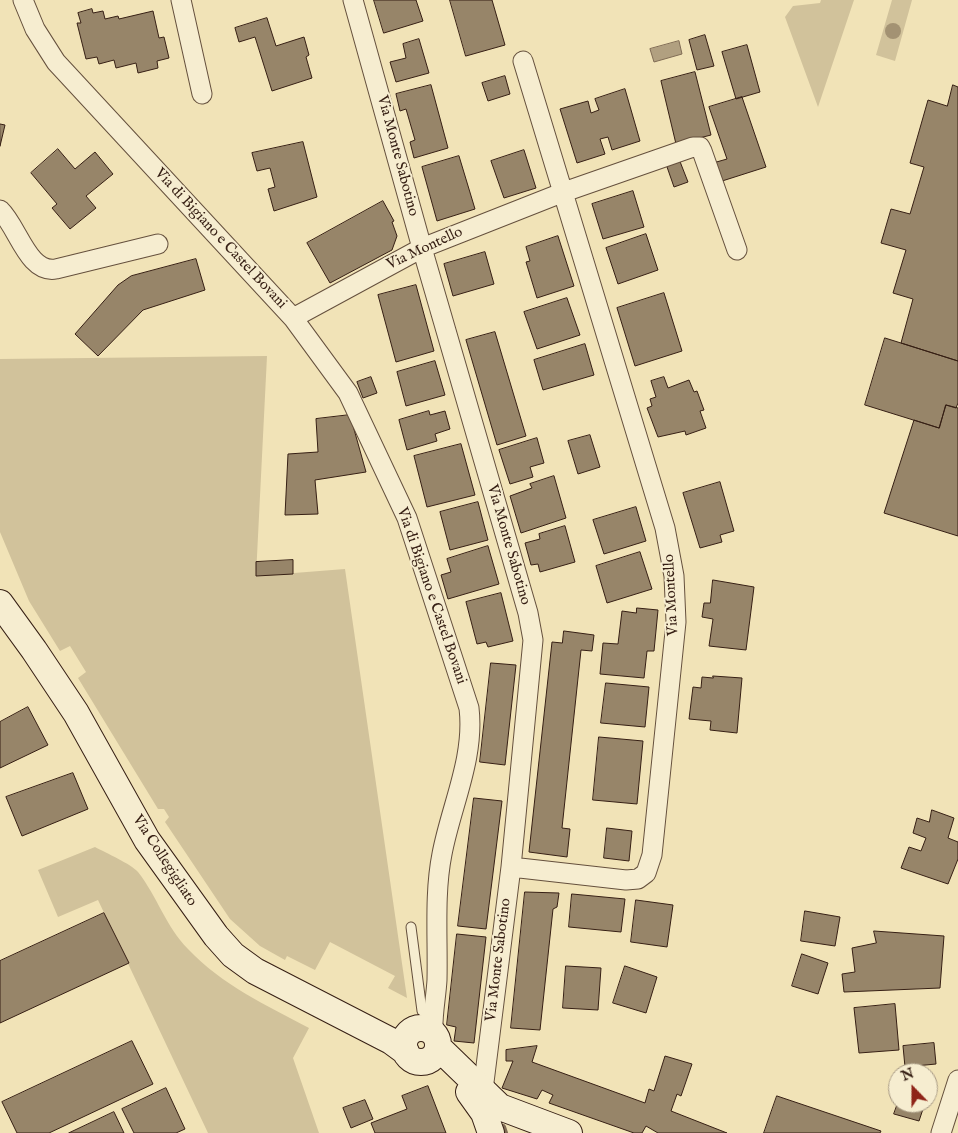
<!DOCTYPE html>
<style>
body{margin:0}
#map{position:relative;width:958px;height:1133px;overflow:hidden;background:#f1e3b7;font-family:"IM FELL English",serif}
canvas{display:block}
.north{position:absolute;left:888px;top:1063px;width:50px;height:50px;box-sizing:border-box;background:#f6edd0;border:1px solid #a99b85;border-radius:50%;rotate:338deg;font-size:14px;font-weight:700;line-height:20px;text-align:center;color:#361f14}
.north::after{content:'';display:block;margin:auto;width:18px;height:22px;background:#8f2418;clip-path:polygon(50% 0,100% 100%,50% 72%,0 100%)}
</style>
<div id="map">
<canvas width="958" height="1133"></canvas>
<div class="north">N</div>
</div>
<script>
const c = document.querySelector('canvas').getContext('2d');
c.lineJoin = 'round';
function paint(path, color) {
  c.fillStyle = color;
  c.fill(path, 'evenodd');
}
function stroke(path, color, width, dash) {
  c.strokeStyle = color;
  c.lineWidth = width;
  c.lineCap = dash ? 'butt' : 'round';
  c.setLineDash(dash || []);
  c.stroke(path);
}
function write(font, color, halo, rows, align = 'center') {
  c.font = font + ' "IM FELL English",serif';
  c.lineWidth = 4;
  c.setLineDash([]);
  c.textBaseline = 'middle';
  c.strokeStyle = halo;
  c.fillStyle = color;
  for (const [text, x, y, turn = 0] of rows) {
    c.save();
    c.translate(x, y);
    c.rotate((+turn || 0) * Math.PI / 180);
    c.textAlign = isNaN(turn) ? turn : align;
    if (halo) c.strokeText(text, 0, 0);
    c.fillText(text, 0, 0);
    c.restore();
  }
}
paint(new Path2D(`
 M821,0H854L818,107L785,17L793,6L820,3Z
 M892,0H912L895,61L876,55Z
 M267,356L256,576L345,569L407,998L388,988L395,976L330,942L315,970L287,956L285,960L260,946L230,919L165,822L169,817L164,809H158L78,678L86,672L70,646L60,651L29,601L0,532V359Z
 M95,847C106,853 131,864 138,872C157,896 166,927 188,949C222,985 266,1005 309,1028L293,1058L319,1133H208L98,900L58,917L38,870Z`), '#d1c29b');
const water = new Path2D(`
 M679,41L682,54L654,62L650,49Z`);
paint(water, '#b1a080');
stroke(water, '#806c55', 1);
stroke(new Path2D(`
 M503,1127L505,1133`), '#806c55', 6);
const building = new Path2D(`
 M374,0H416L423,21L384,33Z
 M450,0H492L505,45L466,56Z
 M92,9L93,13L103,11L105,19L118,16L119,19L153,11L159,38L164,37L169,58L157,61L158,68L138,73L136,63L116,68L114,60L99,64L97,57L86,59L77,23H81L78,13Z
 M267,18L276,46L304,37L309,55L306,57L312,78L272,91L255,37L239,42L235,28Z
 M705,35L714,66L697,70L689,40Z
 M419,39L429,73L396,82L390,62L406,58L403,44Z
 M747,45L760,92L736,99L722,52Z
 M695,72L711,135L676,144L661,81Z
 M505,76L510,94L488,101L482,83Z
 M431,85L448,148L414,158L410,142L415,140L406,109L400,111L396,94Z
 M953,85L958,87V361L901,343L913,299L893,293L906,250L881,243L891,209L910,214L924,167L910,163L928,100L947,106Z
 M625,89L640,141L612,150L608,137L600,139L605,154L577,163L560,109L588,101L591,113L599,110L595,99Z
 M742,97L766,167L719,182L713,163L727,159L709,107Z
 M0,124L5,125L0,146Z
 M303,142L317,197L274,211L268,189L275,187L270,168L257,171L252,153Z
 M58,149L75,169L95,152L113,174L86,196L96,208L70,229L52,208L57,204L31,173Z
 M524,150L536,188L504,198L491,161Z
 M459,156L475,209L437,221L422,167Z
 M679,159L688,182L674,187L666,164Z
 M633,191L644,227L603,239L592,204Z
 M383,201L394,221L392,222L397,236L392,250L330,283L307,243Z
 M646,234L658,270L618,284L606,248Z
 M558,236L574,286L537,298L526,262L530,261L526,247Z
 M485,252L494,284L453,296L444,264Z
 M196,259L205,290L143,310L98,356L75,334L118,285L131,276Z
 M416,285L434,351L396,362L378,295Z
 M664,293L682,351L635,366L617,308Z
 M567,298L580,335L537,349L524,312Z
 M495,332L526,436L497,445L466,340Z
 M885,338L958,361V403L956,408L946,405L939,428L865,405Z
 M585,344L594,375L543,390L534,360Z
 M435,361L445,395L406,406L397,372Z
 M371,377L377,393L363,398L357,382Z
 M664,377L668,388L689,380L694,392L697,391L704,410L700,411L706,428L686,435L685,431L658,437L647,408L652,406L650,399L656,397L651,381Z
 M946,405L958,408V536L884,513L914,420L939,428Z
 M429,411L430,415L445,411L450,429L435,434L437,441L407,450L399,420Z
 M350,415L366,472L315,480L318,514L285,515L288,454L318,452L316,419Z
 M590,435L600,467L578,474L568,441Z
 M537,438L544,463L530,467L533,477L510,484L499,450Z
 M461,444L475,495L427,507L414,456Z
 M554,476L566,518L521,533L510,496L532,488L530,484Z
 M720,482L734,531L720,535L722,542L700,548L683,493Z
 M478,502L488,540L450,550L440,512Z
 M636,507L646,541L604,554L593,520Z
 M565,526L575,562L540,572L538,564L531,565L525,543L540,539L539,534Z
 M488,546L499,584L448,599L441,575L451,572L447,559Z
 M640,552L652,589L607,603L596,566Z
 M293,560V574L256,576V562Z
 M713,580L754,587L746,650L709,646L713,619L702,617L704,603H710Z
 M501,593L513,641L488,647L486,642L477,644L466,602Z
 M637,608L658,610L654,651H647L644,678L600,674L603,643L618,644L622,611L636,613Z
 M564,631L594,635L592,651L581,650L562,828L570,829L567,857L529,852L552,642L562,643Z
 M491,663L516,665L505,765L480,762Z
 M713,676L742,678L737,733L710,730L711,721L689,719L693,687L701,688L702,677L713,678Z
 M606,683L649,687L645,727L601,723Z
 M28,707L48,745L0,768V722Z
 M599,737L643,741L637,804L593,800Z
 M73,773L88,809L22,836L6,797Z
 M474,798L502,801L486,929L458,926Z
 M932,810L954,818L948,838L958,842V859L948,884L901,868L909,847L921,851L926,838L913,833L917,818L929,822Z
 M607,828L632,831L629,861L604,858Z
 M525,892L559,893L557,907L553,909L540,1030L511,1028Z
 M572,894L625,899L621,932L569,927Z
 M636,900L673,905L667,947L631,942Z
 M805,911L840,917L835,946L801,941Z
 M104,913L129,963L0,1023V961Z
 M874,931L944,936L940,988L844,992L842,974L855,972L852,948L876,943Z
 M457,934L486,937L474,1043L454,1041L456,1027L447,1025Z
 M802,954L828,963L818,994L792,986Z
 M566,966L601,968L598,1010L563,1008Z
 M625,966L657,977L646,1013L613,1003Z
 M895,1004L899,1050L859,1053L854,1008Z
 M132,1041L153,1084L49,1133H17L2,1102Z
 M934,1043L936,1064L905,1067L903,1046Z
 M537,1046L532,1062L645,1103L649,1089L654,1091L665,1056L692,1064L681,1096L677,1094L671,1111L727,1133H658L646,1126L642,1133H634L549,1103L553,1095L542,1090L537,1099L502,1088L513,1061H506V1050Z
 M428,1086L446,1133H375L371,1123L407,1109L402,1096Z
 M166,1088L185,1129L176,1133H134L122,1109Z
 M777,1096L881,1131L880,1133H764Z
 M365,1100L373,1119L351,1128L343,1108Z
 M898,1103H925L919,1121L894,1114Z
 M114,1112L124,1133H69Z`);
paint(building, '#978569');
stroke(building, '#361f14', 1);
const service = new Path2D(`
 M411,927L422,1011L432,1017`);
const minor = new Path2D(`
 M23,0L35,29L56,62L293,318L348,393L407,518L469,708C475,758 451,806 442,854C434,894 438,939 437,980C436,998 432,1015 433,1033
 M181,0L202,94
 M353,0L422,248L528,613L533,640L511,867L482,1098
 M0,210C18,227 28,274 56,269L158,244
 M293,318L422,248L564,192L693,147H700L702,151L737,250
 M511,867L626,880L638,879L646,873L652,855L676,622L674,576L665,528L523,61
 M941,1133L958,1080`);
const secondary = new Path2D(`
 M0,603L34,650L76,713L147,840L216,936L233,955L255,971L391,1041L406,1052
 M404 1045a17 17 0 1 1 34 0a17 17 0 1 1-34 0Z
 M438,1047L500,1107L569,1133
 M469,1092L484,1113L491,1133`);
stroke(service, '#65503d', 11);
stroke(minor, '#65503d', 21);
stroke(secondary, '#361f14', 28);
stroke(service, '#f6edd0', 9);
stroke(minor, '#f6edd0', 19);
stroke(secondary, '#f6edd0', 26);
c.fillStyle = '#a39273';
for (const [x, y] of [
 [893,31]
]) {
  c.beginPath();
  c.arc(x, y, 8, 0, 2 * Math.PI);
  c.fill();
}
write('15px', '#361f14', '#f6edd0', [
 ["Via Monte Sabotino",397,156,75],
 ["Via di Bigiano e Castel Bovani",220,239,47],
 ["Via Montello",425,249,-25],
 ["Via Monte Sabotino",508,545,74],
 ["Via Montello",672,595,-93],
 ["Via di Bigiano e Castel Bovani",431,596,71],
 ["Via Collegigliato",164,861,57],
 ["Via Monte Sabotino",499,960,-83]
]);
</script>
